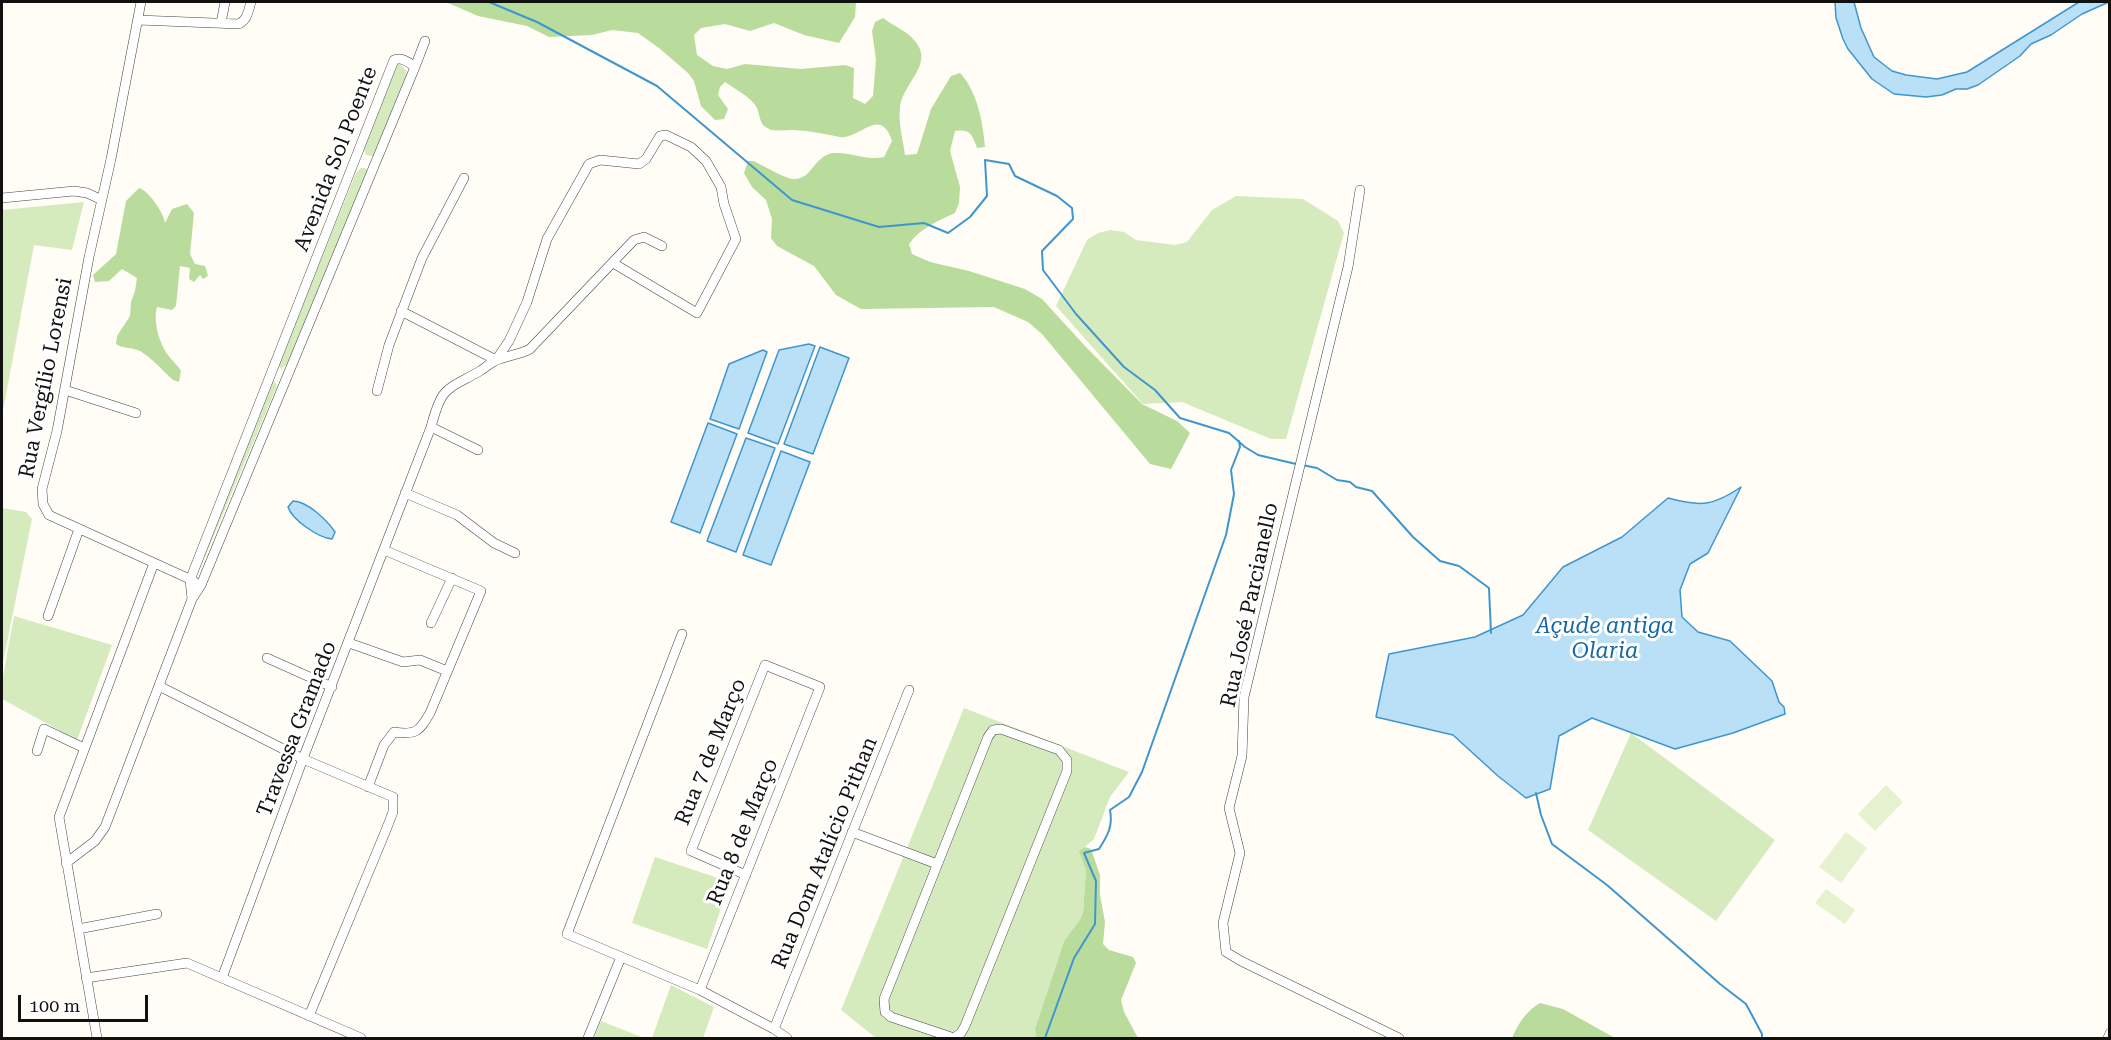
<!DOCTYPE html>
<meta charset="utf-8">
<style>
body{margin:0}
#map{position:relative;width:2111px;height:1040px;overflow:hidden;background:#fffdf5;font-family:"Roboto Serif",serif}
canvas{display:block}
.frame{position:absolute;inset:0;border:3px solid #111;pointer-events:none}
.scale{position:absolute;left:18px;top:995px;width:130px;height:27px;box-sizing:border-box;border:3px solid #111;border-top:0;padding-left:8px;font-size:18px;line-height:21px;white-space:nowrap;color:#111;-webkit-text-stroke:4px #fff;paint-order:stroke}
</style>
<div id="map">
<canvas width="2111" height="1040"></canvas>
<div class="frame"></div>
<div class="scale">100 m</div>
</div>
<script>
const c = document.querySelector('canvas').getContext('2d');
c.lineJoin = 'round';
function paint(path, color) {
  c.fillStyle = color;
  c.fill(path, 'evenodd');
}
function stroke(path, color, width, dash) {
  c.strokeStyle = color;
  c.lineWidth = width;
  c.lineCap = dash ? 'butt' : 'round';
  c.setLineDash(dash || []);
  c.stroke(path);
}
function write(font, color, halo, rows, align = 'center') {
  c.font = font + ' "Roboto Serif",serif';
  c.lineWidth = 6;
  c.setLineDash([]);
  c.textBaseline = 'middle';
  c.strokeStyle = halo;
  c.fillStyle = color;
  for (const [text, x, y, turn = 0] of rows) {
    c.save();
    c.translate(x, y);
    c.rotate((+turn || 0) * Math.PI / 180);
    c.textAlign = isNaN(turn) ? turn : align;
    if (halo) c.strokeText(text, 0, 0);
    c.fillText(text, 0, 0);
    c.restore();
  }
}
paint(new Path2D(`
 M399,64L406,70L407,77L376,154L372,156L366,155L363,148L395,66Z
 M361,168H365L368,171L289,363L281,369L279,366L280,361L356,173Z
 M1236,196L1303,199L1338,221L1344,233L1286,439H1271L1182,402L1143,404L1056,306L1087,240L1098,233L1110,230L1124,232L1136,240L1175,245L1187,242L1212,210Z
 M84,202L72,250L34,245L2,416V210Z
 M271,381H274L277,386L198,573L197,571Z
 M2,508L26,512L32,519L2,667Z
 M14,616L112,645L77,740L2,699V682Z
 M964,708L1129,772L1110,797L1094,839L1080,851L1086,870L1083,913L1081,920L1064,941L1035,1029L1036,1038H876L841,1010Z
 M1631,733L1775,840L1716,921L1588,830Z
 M655,857L730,882L707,949L632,923Z
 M671,985L714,1007L703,1038H652Z
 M601,1021L644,1038H645H594Z`), '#d5ebbd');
paint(new Path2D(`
 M446,2H856L855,17L839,43L804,35L774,23L750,31L725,24L701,28L694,35L697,55L713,66L727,69L745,64L801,69L845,65L854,68L853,98L865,104L873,96L876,60L872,31L875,22L883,18C892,25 907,31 914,40C936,64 902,83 900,108C898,122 903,140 905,155L917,154L931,109L951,76L960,73C977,91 983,122 985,147L977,148C972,135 971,129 955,131L950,151L960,187L959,203L955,213C939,220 919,229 909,244L912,254L930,262L969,271L1025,289L1042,299L1085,346L1142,404L1177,421L1190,433L1171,469L1150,464L1042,334L1028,322L994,307L861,309L836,295L814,266L777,246L771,238L772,219L766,200L752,187L744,173L748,161H754C764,166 782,177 792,179C813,181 813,155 834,153C851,152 867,161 884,157L892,141C880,105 860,140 840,137C825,134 810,131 794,130C787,130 779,131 771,130C769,129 765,127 763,125C760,121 759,113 757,108C751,97 735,89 725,82L720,87L718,95L728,109L724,119L715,120L701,106L694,81L688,73L659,48L638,33L612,30L592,35L549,37L527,26L478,16Z
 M139,188C148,190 164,213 165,223L172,209L187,204L194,213L190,254L195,264L205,266L208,276L203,279L200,275L194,282L189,279L190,268L180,266L176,306L172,310L157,307C153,321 159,343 168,355C172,361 177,364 181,371L179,382L173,380C163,371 152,358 140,351C132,347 123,349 116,344L117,336L130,316L131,302L135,291L137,278L122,269L109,281L95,282L93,275L116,254L126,201Z
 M1085,847L1091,849L1100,875V895L1105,922L1103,944L1109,950L1133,957L1136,963L1121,1000L1124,1012L1138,1038H1036L1035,1029L1064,941L1080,920L1083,913L1086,870L1079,851Z
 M1540,1003L1563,1009L1615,1038H1512C1518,1024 1526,1011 1540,1003Z`), '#b9dc9c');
paint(new Path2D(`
 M1886,785L1903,802L1875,831L1858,814Z
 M1846,832L1867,848L1841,883L1819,867Z
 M1826,889L1855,910L1845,924L1815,903Z`), '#e6f2cf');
const water = new Path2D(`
 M1835,2H1854L1861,28L1874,57L1892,71L1906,75L1937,79L1967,72L2079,2H2109L2082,14L2051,35L2031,44L2020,56L1978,85L1967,89H1956L1942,95L1926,97L1894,94L1872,79L1848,49L1843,39L1836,18Z
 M809,344L815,346L778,444L748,433L779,350Z
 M820,347L849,358L813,454L784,444Z
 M763,350L767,352L739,429L710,419L729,364Z
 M708,423L737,434L700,533L671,522Z
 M746,438L775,448L736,552L707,541Z
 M781,451L810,462L771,565L743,555Z
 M1741,487L1708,553L1690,564L1680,590L1682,617L1698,632L1730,641L1772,681L1779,702L1784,707L1785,714L1733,733L1675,749L1592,718L1559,736L1550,789L1526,798L1498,776L1453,735L1376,717L1389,654L1475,637L1523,615L1563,567L1622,537L1668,498C1701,507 1713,506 1741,487Z
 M293,501C307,501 327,520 335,532L332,539C319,538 292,520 288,507Z`);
paint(water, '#b9e0f7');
stroke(water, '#3f96cf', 1.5);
stroke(new Path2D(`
 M489,2L537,22L657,86L792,200L879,227L924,223L948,233L970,217L987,196L985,160L1009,164L1015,176L1057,196L1072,208L1073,219L1042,251L1043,270L1076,314L1124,367L1155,390L1180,418L1229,433L1245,447L1258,455L1296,464
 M1302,465L1317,468L1337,480L1350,482L1356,487L1372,491L1413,537L1440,561L1459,566L1489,588L1491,633
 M1536,793L1541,815L1552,844L1607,885L1720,984L1746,1004L1762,1034V1038
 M1045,1038L1074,958L1095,924L1096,881L1084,853L1099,849C1108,835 1113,826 1110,810L1129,797L1142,772L1226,535L1234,494L1231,470L1240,447L1239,441`), '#3f96cf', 2);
const minor = new Path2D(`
 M141,2L111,159L89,257L57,431L42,489L43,504L49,515L194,581
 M138,20L239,24C248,19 248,11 251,2
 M221,23L225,2
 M415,67L425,41
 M1360,190L1348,267L1244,697L1242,756L1229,808L1240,853L1223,923L1226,952L1241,961L1399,1038
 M2,198L74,191L87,193L102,200
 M401,311L496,360L509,341L527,302L547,239L589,164L600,160L639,164L646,159L660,136L666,135L691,147L706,161L721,187L724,204L736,239L697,313L613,263
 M65,390L136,413
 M377,391L389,345L422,258L464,178
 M431,427L478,450
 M405,493L457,515L494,543L515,553
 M48,616L79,529
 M431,623L452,578
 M682,634L567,934L700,990L774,1029L787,1038
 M349,643L403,662L420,660L447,671
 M267,658L332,687
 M159,686L303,759L393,797V812L386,830L309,1016
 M1001,729L1059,750L1067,760V771L965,1026L961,1033L954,1038L891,1017L885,1012L884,999L988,737L993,730Z
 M37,751L44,729L84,748
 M368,787L384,745L394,732C416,735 419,732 430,713L481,591L384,550
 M852,832L937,864
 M66,863L95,841L105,827L192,599L201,585L415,67C408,62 402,57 394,60L190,580L192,599
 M78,929L157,914
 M86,978L187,963L361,1038
 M222,978L304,756L431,427C442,386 445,391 480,371C485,368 490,363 495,361C504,356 519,355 530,349L634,240L644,237L662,246
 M700,990L820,687L765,665L691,851L746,875
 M774,1029L909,690
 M97,1038L59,817L154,563
 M588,1038L621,957
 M2108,1038L2110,1033`);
stroke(minor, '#444', 10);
stroke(minor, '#fff', 9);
write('21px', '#111', '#fff', [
 ["Avenida Sol Poente",336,159,-69],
 ["Rua Vergílio Lorensi",46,378,-79],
 ["Rua José Parcianello",1250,605,-78],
 ["Travessa Gramado",297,729,-69],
 ["Rua 7 de Março",711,752,-68],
 ["Rua 8 de Março",743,832,-68],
 ["Rua Dom Atalício Pithan",825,853,-68]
]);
write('italic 22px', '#1768a6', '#fff', [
 ["Açude antiga",1605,627],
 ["Olaria",1605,652]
]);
</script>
